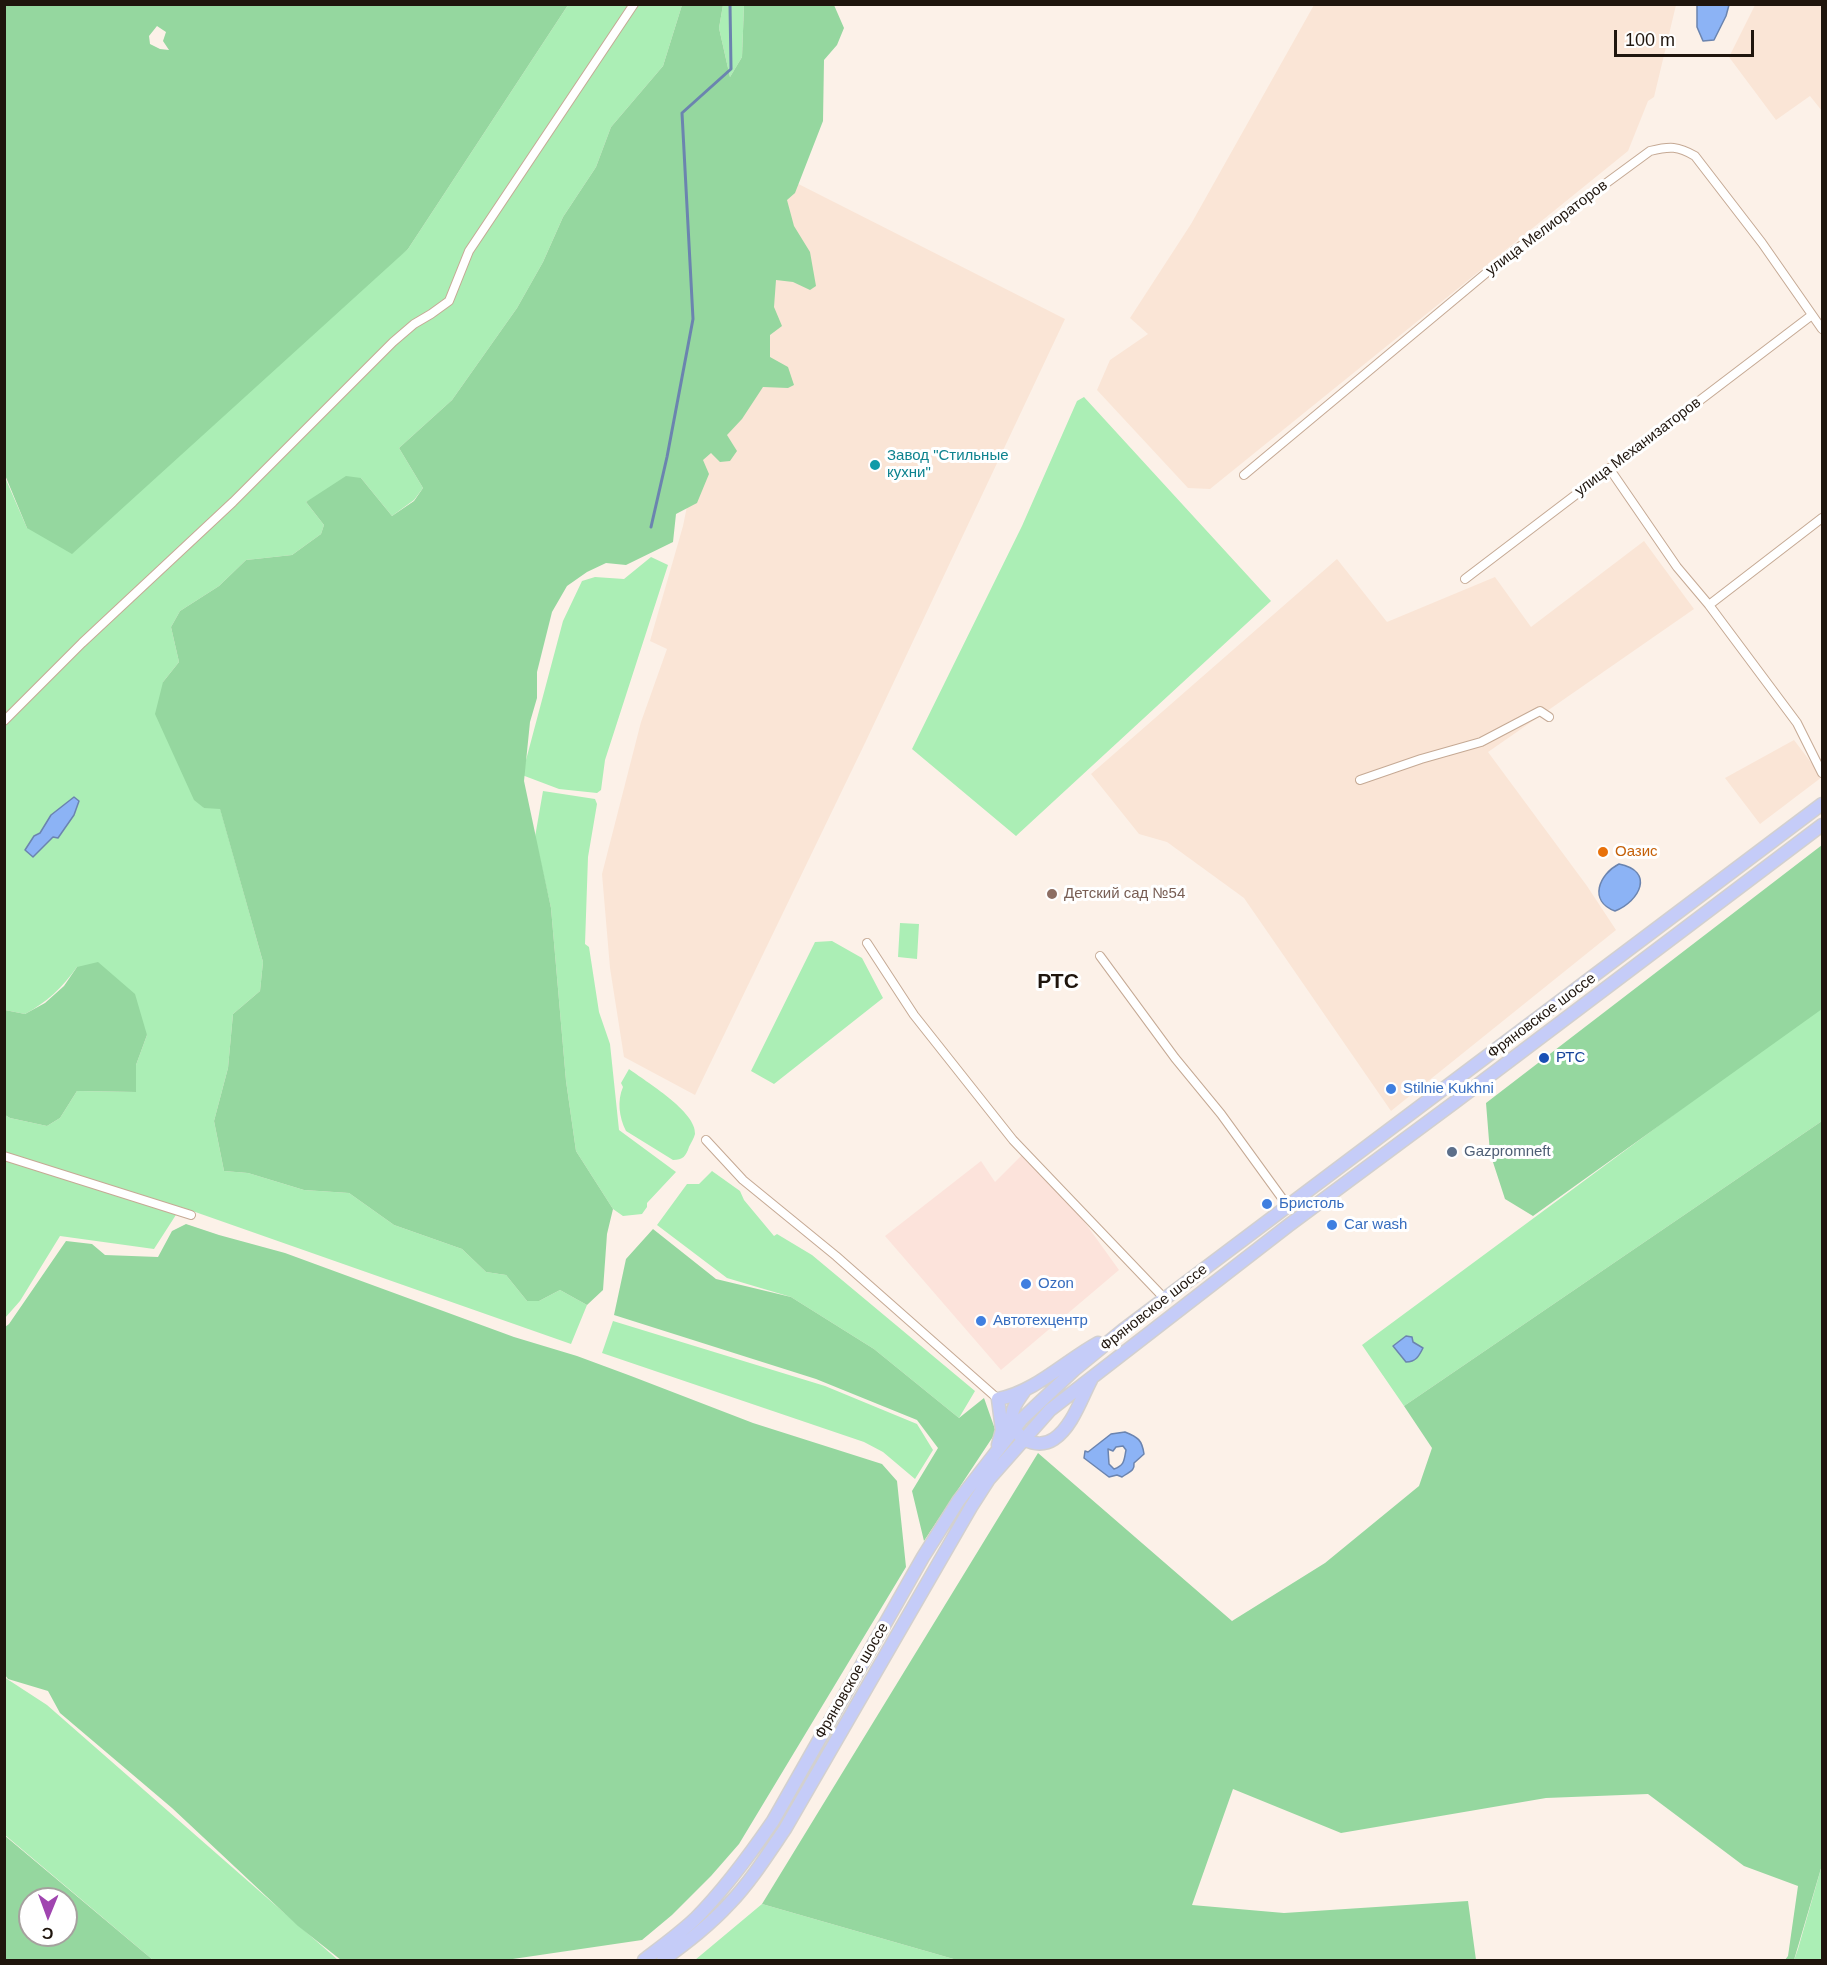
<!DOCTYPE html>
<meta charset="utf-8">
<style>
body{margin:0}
#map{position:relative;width:1827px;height:1965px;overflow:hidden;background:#fcf1e8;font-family:Arial,sans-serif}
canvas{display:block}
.frame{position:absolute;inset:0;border:6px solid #1f150d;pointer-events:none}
.north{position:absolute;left:18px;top:1887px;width:60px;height:60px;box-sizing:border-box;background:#fff;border:2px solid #a5a19e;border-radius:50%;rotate:181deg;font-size:16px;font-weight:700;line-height:24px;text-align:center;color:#1f150d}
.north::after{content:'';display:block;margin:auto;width:21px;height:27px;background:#a045b0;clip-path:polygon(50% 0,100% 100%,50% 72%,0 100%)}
.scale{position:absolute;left:1614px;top:30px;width:140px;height:27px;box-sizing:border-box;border:3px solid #1f150d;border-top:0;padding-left:8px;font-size:18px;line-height:21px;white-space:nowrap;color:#1f150d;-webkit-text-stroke:4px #fff;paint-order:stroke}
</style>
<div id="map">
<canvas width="1827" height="1965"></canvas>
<div class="frame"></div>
<div class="north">С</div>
<div class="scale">100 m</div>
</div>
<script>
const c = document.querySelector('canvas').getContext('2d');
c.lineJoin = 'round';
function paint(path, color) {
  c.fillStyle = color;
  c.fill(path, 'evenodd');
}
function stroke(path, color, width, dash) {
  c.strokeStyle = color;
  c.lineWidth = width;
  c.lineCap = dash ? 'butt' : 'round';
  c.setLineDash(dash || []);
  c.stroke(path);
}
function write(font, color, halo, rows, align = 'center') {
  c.font = font + ' Arial,sans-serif';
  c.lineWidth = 6;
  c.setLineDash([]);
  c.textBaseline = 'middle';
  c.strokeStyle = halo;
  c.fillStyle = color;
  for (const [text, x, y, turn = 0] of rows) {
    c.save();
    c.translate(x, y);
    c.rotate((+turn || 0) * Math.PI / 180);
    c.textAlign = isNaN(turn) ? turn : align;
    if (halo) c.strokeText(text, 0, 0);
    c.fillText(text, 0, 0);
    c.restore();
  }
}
paint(new Path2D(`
 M1023,1154L1050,1174L1119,1270L1001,1370L885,1236L981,1161L995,1182Z`), '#fce3db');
paint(new Path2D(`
 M1314,5H1676L1654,97L1648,101L1628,151L1210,489L1188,488L1097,390L1110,360L1148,334L1130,318L1191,224Z
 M1755,5H1822V111L1810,96L1776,120L1729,57Z
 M757,163L1065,319L865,743L695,1095L624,1057L610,968L602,874L641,722L667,649L650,641L683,526Z
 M1644,541L1694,609L1488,752L1587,886L1616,930L1391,1111L1244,898L1167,842L1139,834L1091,774L1337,559L1387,622L1495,577L1531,627Z
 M1794,740L1822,777L1760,824L1725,778Z`), '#fae5d6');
paint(new Path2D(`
 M568,5H682L663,66L611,127L596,167L563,217L543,262L517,308L452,400L399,448L423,488L414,500L392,516L361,478L306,502L324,525L321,534L292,555L246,560L219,586L180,611L171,627L179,662L163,682L204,808H220L263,962L260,991L233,1014L228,1068L214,1121L224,1171L248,1173L304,1190L349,1193L394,1225L462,1249L486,1272L506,1275L527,1301H539L560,1290L587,1305L571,1344L181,1207L154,1249L60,1236L20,1301L5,1318V1115L10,1118L47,1126L60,1118L77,1091L136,1092V1065L147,1035L77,967C62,988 47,1002 25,1014L5,1010L4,475L27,528L408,249Z
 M723,5H744L742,57L730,77L719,28Z
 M1084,397L1271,601L1016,836L912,749L1022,526L1077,401Z
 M651,557L668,565L605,760L601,790L597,793L559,789L522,775L563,621L582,581L595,577L624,579Z
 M543,791L595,799L597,804L588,857L585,944L589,947L599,1012L610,1044L619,1130L676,1172L647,1203V1207L642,1214L623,1216L613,1209L576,1151L566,1081L551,908L535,837Z
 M900,923L919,924L917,959L898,957Z
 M832,941L862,958L883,998L774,1084L751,1071L815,942Z
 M1822,1005V1121L1404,1406L1362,1345Z
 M629,1069C645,1081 697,1112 695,1134C694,1138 691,1143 689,1147C686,1156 683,1160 673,1160L626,1131C619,1117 617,1101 623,1087L621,1083Z
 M712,1171L740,1191L744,1200L774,1236L777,1234L812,1255L975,1391L959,1418L874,1349L791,1297L727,1278L657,1225L687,1184H699Z
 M613,1321L825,1386L917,1424L933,1450L915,1479L883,1452L864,1442L602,1353Z
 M4,1677L47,1705L338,1960H153L5,1835Z
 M1822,1865V1960H1794L1798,1949Z
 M762,1904L957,1960H695Z`), '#abeeb5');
paint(new Path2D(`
 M4,5L5,4L568,5L408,249L72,554L27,528L5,475ZM157,26L166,32L163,41L169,50L160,49L150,44L149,36Z
 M682,5H723L719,28L730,77L742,57L744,5H834L844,28L837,45L824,60L823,121L795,193L787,200L794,226L810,252L816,286L810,290L793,282L776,280L774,307L782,326L770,335V357L788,367L794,385L788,388L763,387L742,419L727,435L737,451L730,461L720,462L711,453L703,460L709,474L697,503L676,514L673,542L626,565L606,563L587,572L567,586L552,612L537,672V698L530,722L524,781L551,908L566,1081L576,1151L613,1209L607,1234L603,1290L587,1305L560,1290L539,1301H527L506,1275L486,1272L462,1249L394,1225L349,1193L304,1190L248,1173L224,1171L214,1121L228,1068L233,1014L260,991L263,962L220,809L204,808L194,800L155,714L163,682L179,662L171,627L180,611L219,586L246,560L292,555L321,534L324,525L306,502L346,476L361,478L392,516L414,501L423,488L399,448L452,400L517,308L543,262L563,217L596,167L611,127L663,66Z
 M1822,845V1009L1533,1216L1505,1199L1490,1153L1486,1103Z
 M98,962L135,994L147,1035L136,1065V1092L77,1091L60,1118L47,1126L10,1118L5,1115V1010L25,1014L45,1003L64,986L77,967Z
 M1822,1121V1865L1794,1960H1785L1788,1956L1798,1886L1744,1866L1648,1794L1546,1798L1341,1833L1233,1789L1192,1905L1284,1913L1468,1901L1476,1960H957L762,1904L1038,1453L1232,1621L1325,1563L1419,1486L1432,1448L1404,1406Z
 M186,1224L219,1235L285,1253L514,1337L577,1356L631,1376L753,1423L882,1464L897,1481L906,1567L739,1844L711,1876L672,1915L642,1940L506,1960H341L298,1926L172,1808L60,1713L48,1691L8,1679L5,1675V1327L9,1324L66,1241L92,1244L105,1255L158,1257L172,1231Z
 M653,1229L716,1279L791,1297L874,1349L959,1418L984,1398L996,1432L924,1541L912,1491L938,1448L917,1420L816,1379L614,1315L626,1259Z
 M4,1835L153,1960H5ZM30,1899H66V1935H30Z`), '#95d79f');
const water = new Path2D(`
 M1697,5H1729L1726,16L1714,40L1703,41L1697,27Z
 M74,797L79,801L74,815L58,838L53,837L33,857L25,850L34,836L40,833L51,815Z
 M1619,864C1655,871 1640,901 1615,911C1588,901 1599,874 1619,864Z
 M1406,1336L1412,1337L1413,1342L1423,1348C1419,1356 1416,1362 1406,1362L1393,1346Z
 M1125,1432C1138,1437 1142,1440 1144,1454L1134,1463C1135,1472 1128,1472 1122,1477L1117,1475L1109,1477L1084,1458L1085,1451L1088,1452L1111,1434ZM1123,1446L1126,1450C1124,1460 1125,1465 1114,1469L1109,1464L1108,1449L1113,1451L1116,1447Z`);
paint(water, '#8cb3f5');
stroke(water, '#6b84af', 1.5);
stroke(new Path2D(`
 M651,527L667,457L693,319L682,113L731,69L730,4`), '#6b84af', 3);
const street = new Path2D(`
 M1609,468L1677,567L1709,605L1797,723L1822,773
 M1244,475L1503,259L1650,151C1670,146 1678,146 1695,156L1762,243L1822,329
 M1465,579L1812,315
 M1709,605L1822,518
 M4,721L82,643L233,502L393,342L414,324L431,314L449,301L469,251L634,4
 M1360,780L1421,759L1481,742L1540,711L1549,717
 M867,943L914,1015L1013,1140L1165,1299
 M1100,956L1175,1058L1221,1114L1287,1205
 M706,1140L743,1180L836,1256L998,1399
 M4,1156L191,1215`);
const primary = new Path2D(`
 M1025,1390C1020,1398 1013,1405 1012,1415C1010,1437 1036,1451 1054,1439C1072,1427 1081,1399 1091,1380
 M998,1399C1035,1392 1065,1361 1098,1343
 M998,1445L1002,1430L998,1399
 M644,1960C661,1947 679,1934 695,1919C725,1889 749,1856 773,1821L923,1557L959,1500L1021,1420L1074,1370L1123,1330L1822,804
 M663,1960C686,1943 710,1925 730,1903C751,1881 768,1854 785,1829L971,1507L989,1479L1050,1410L1289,1225L1455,1102L1822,825`);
stroke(street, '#c5a994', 10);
stroke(primary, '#d2d0cf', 15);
stroke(street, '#fff', 8);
stroke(primary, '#c5ccf8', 12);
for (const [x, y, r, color] of [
 [875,465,6,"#0f9aa8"],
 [1603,852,6,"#e8710a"],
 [1052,894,6,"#8d6e63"],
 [1544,1058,6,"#1a4fb4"],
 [1391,1089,6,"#3f7fe0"],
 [1452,1152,6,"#5c6f8a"],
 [1267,1204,6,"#3f7fe0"],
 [1332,1225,6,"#3f7fe0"],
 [1026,1284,6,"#3f7fe0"],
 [981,1321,6,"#3f7fe0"]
]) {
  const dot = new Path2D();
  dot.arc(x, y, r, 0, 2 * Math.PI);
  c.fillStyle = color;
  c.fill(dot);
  stroke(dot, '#fff', 2);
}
write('15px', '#1f150d', '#fff', [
 ["улица Мелиораторов",1547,228,-37],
 ["улица Механизаторов",1638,447,-37],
 ["Фряновское шоссе",1542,1016,-37],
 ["Фряновское шоссе",1154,1308,-38],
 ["Фряновское шоссе",852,1681,-60]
]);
write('15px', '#0d838f', '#fff', [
 ["Завод \"Стильные",887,456],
 ["кухни\"",887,473]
], 'left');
write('15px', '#c56008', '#fff', [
 ["Оазис",1615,852]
], 'left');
write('15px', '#785e54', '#fff', [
 ["Детский сад №54",1064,894]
], 'left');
write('15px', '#164399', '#fff', [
 ["РТС",1556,1058]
], 'left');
write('15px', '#366cbe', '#fff', [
 ["Stilnie Kukhni",1403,1089],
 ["Бристоль",1279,1204],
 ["Car wash",1344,1225],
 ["Ozon",1038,1284],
 ["Автотехцентр",993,1321]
], 'left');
write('15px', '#4e5e75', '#fff', [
 ["Gazpromneft",1464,1152]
], 'left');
write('bold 21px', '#1f150d', '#fff', [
 ["РТС",1058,982]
]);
</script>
